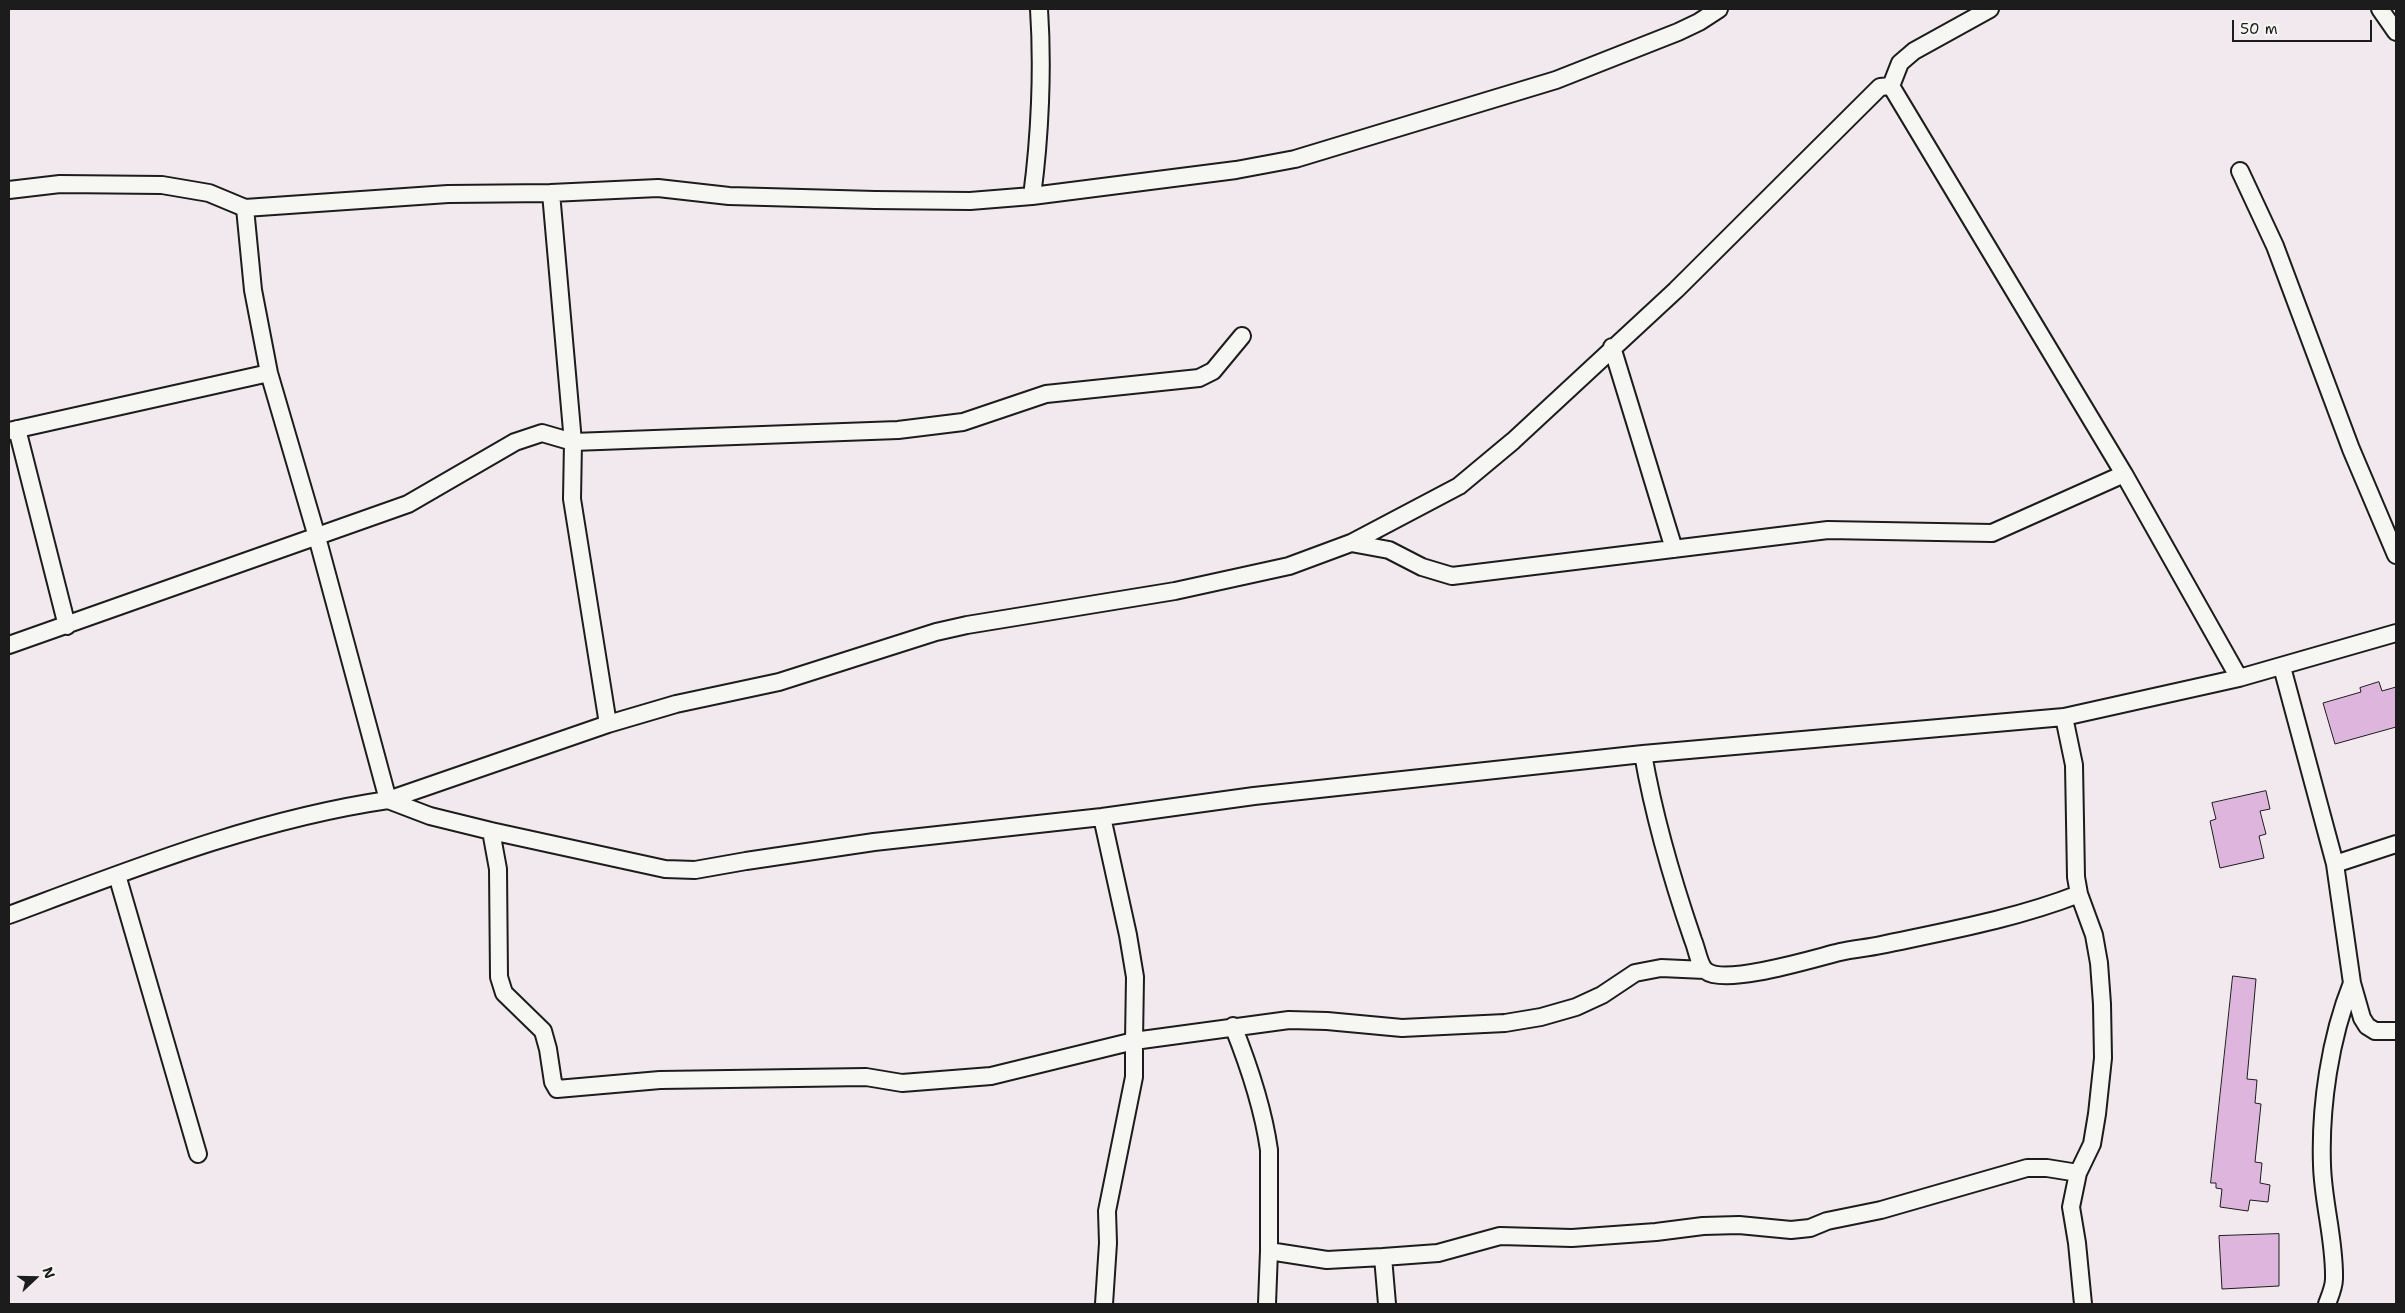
<!DOCTYPE html>
<style>
body{margin:0}
#map{position:relative;width:2405px;height:1313px;overflow:hidden;background:#f1e9ee;font-family:"Shantell Sans",sans-serif}
canvas{display:block}
.frame{position:absolute;inset:0;border:10px solid #1c1c1c;pointer-events:none}
.north{position:absolute;left:10px;top:1253px;width:50px;height:50px;-webkit-text-stroke:4px #f6f6f2;paint-order:stroke;rotate:69deg;font-size:14px;font-weight:700;line-height:20px;text-align:center;color:#1c1c1c}
.north::after{content:'';display:block;margin:auto;width:18px;height:22px;background:#1c1c1c;clip-path:polygon(50% 0,100% 100%,50% 72%,0 100%)}
.scale{position:absolute;left:2232px;top:20px;width:140px;height:22px;box-sizing:border-box;border:2px solid #1c1c1c;border-top:0;padding-left:6px;font-size:15px;line-height:18px;white-space:nowrap;color:#1c1c1c;-webkit-text-stroke:4px #f6f6f2;paint-order:stroke}
</style>
<div id="map">
<canvas width="2405" height="1313"></canvas>
<div class="frame"></div>
<div class="north">N</div>
<div class="scale">50 m</div>
</div>
<script>
const c = document.querySelector('canvas').getContext('2d');
c.lineJoin = 'round';
function paint(path, color) {
  c.fillStyle = color;
  c.fill(path, 'evenodd');
}
function stroke(path, color, width, dash) {
  c.strokeStyle = color;
  c.lineWidth = width;
  c.lineCap = dash ? 'butt' : 'round';
  c.setLineDash(dash || []);
  c.stroke(path);
}
const building = new Path2D(`
 M2379,682L2382,691L2396,687V727L2335,744L2323,703L2361,692L2360,688Z
 M2266,791L2270,809L2260,811L2266,834L2259,836L2264,858L2220,868L2210,821L2216,819L2212,803Z
 M2233,976L2256,979L2247,1079L2257,1080L2255,1103L2261,1104L2255,1162L2262,1163L2260,1183L2270,1185L2268,1202L2250,1200L2248,1211L2220,1207L2222,1189L2216,1188V1183H2211Z
 M2279,1234V1286L2222,1289L2219,1236Z`);
paint(building, '#deb6dd');
stroke(building, '#1c1c1c', 1);
const minor = new Path2D(`
 M2380,9L2396,32
 M1891,86L2124,474L2239,678
 M1891,86L1900,63L1914,51L1990,9
 M2240,171L2275,246L2351,449L2396,555
 M9,190L60,184L162,185L209,193L245,208L448,194L551,193L658,188L729,196L875,200L970,201L1032,196L1236,170L1295,159L1556,80L1678,32L1699,22L1719,9
 M551,193L573,442L572,499L608,724
 M1032,196C1040,137 1043,68 1039,9
 M245,208L253,290L269,373L317,537L388,800L430,816L491,831L665,869L695,870L746,861L874,842L1102,817L1254,796L1643,754L2064,717L2239,678L2396,633
 M1612,347L1674,549
 M17,429L67,626
 M9,431L269,373
 M1351,543L1389,550L1422,567L1452,576L1828,530L1992,533L2124,474
 M9,645L408,504L515,442L542,433L573,442L898,430L963,422L1046,394L1199,378L1213,371L1242,336
 M2282,667L2335,864L2352,983L2362,1018L2367,1026L2375,1031H2396
 M2064,717L2074,765L2076,877L2079,894L2094,935L2099,963L2102,1004L2103,1058L2097,1114L2092,1144L2078,1173L2071,1207L2077,1243L2083,1304
 M1643,754C1654,817 1672,879 1693,940C1697,949 1699,966 1706,971C1726,986 1815,958 1840,952C1853,949 1867,948 1881,945C1947,931 2015,919 2079,894
 M1102,817L1128,935L1135,977L1134,1041L1289,1020L1327,1021L1402,1028L1505,1023L1541,1017L1576,1007L1602,995L1635,973L1661,968L1705,970
 M491,831L498,869L499,977L504,993L543,1031L548,1049L553,1082L557,1089L660,1080L866,1077L902,1083L991,1076L1134,1041V1077L1107,1211L1108,1243L1104,1304
 M2335,864L2396,844
 M117,875L198,1154
 M9,915C132,869 257,819 388,800L608,724L676,704L779,682L936,632L967,625L1175,591L1289,566L1351,543L1459,486L1513,441L1676,290L1880,87L1891,86
 M1233,1026C1249,1066 1263,1107 1269,1150V1251L1327,1260L1383,1257L1387,1304
 M1383,1257L1438,1253L1500,1236L1572,1238L1656,1232L1703,1226L1739,1225L1791,1230L1810,1228L1827,1221L1881,1210L2027,1168H2047L2078,1173
 M1267,1304L1269,1251
 M2327,1304C2330,1296 2334,1287 2334,1279C2335,1241 2323,1203 2322,1165C2320,1106 2330,1038 2352,983`);
stroke(minor, '#1c1c1c', 20);
stroke(minor, '#f6f6f2', 16);
</script>
